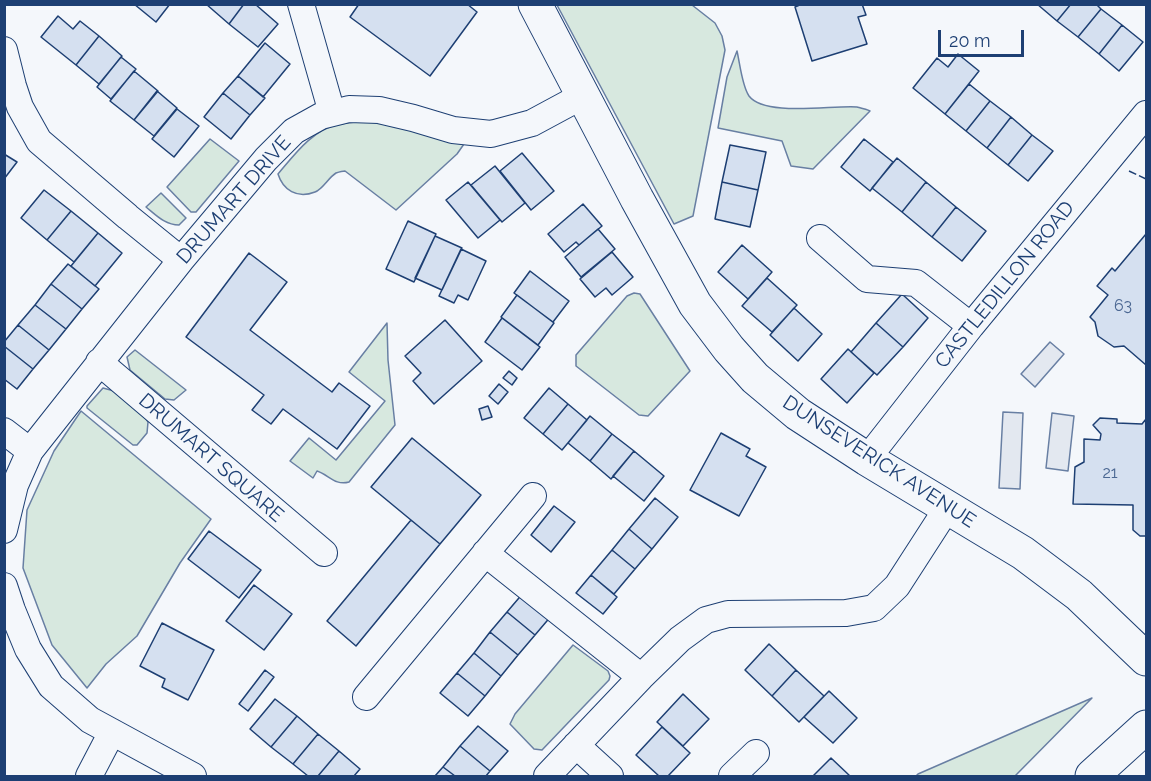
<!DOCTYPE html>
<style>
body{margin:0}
#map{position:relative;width:1151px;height:781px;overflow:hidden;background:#f4f7fb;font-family:Raleway,sans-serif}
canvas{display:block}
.frame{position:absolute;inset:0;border:6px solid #1d3f73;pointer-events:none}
.scale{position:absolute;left:938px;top:30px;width:86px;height:27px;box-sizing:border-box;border:3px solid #1d3f73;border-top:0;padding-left:8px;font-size:18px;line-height:21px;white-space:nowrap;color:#1d3f73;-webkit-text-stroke:4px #f4f7fb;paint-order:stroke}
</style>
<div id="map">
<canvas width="1151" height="781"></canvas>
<div class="frame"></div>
<div class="scale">20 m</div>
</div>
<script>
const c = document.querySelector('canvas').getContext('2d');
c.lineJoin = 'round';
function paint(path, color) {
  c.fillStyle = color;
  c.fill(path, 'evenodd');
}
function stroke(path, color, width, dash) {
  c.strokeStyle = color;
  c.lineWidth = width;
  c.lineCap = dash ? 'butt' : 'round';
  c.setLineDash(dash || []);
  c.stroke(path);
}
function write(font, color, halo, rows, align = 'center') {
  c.font = font + ' Raleway,sans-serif';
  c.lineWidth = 4.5;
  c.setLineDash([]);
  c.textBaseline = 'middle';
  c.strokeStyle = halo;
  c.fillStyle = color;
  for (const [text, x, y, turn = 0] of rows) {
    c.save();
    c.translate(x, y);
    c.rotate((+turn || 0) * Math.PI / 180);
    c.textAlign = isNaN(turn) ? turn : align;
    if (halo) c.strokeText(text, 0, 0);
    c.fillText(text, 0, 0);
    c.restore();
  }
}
const green = new Path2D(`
 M557,5H692L715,23L722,36L725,50L693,216L674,224Z
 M737,51C740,64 742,86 749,96C765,117 832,105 857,107C861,108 866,109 870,111L813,169L791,166L782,141L718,128L727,77Z
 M363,121L396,125L464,144L457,154L396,210L345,171C342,171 339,172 336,173C328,178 323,189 315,192C297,199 283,190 278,174C295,154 312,130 339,124C347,123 355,122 363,121Z
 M210,139L239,161L196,212H191L167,187Z
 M161,193L186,218L179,225C165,225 156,215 146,207Z
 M634,293L640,294L690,371L648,416L639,415L576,366V355L627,296Z
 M387,323L388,360L395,425L349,482C335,486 329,475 317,471L313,478L290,461L309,438L336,460L385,401L349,372Z
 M135,350L186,390L174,400L165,399L130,370L127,357Z
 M103,388C129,394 134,402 148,422L147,433L137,445H133L87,408V406Z
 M81,411L211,519L180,563L137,636L106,664L87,688L52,645L23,568L27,510L54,451Z
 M573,645L608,671L610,676L609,680L542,750L534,749L510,724L515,714Z
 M1092,698L1015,776H916L918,774Z`);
paint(green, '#d7e8df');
stroke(green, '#687fa3', 1.5);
const parking = new Path2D(`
 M1050,342L1064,354L1035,387L1021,374Z
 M1003,412L1023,413L1020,489L999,488Z
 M1052,413L1074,416L1068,471L1046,468Z`);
paint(parking, '#e3e8f0');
stroke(parking, '#687fa3', 1.5);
const building = new Path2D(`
 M134,4H170L156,22Z
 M206,4H244L229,24Z
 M244,4H255L278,24L258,47L229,24Z
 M359,4H467L477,12L430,76L350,17Z
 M802,4H862L866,15L858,17L867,44L812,61L795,7Z
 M1037,4H1071L1057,21Z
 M1071,4H1096L1101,9L1078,37L1057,21Z
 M1101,9L1122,25L1099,54L1078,37Z
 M58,16L73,29L80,21L99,36L76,65L41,37Z
 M1122,25L1143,42L1119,71L1099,54Z
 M99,36L122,56L99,84L76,65Z
 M265,43L290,64L263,97L238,76Z
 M958,54L979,71L945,114L913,88L937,58L948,67Z
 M121,57L136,69L111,99L97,87Z
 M134,71L158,91L134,120L110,101Z
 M238,76L265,98L250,115L223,93Z
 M969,84L990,101L966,131L945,114Z
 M157,91L177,108L154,136L134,120Z
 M223,93L250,115L231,139L204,117Z
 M990,101L1011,117L987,148L966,131Z
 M177,109L199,126L174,157L152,139Z
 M1011,117L1032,135L1008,165L987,148Z
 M1032,135L1053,151L1028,181L1008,165Z
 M864,139L893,162L870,191L841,167Z
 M730,145L766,152L758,190L722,182Z
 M522,153L554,191L531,210L500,171Z
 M4,154L17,162L4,179Z
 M897,158L926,182L902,212L872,188Z
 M495,166L525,203L502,222L471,185Z
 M468,182L500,220L478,238L446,200Z
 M722,182L758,190L750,227L715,219Z
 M926,182L956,207L932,237L902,212Z
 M44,190L71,211L47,240L21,218Z
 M583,204L602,226L579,245L576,242L564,252L548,234Z
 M956,207L986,231L962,261L932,237Z
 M71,211L98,233L74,262L47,240Z
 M408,221L436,234L414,282L386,269Z
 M598,229L615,249L581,277L565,257Z
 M98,233L122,253L95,286L71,266Z
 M1146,234V365L1124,346L1114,347L1098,336L1095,322L1090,317L1108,295L1097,286L1112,268L1115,271Z
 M435,236L462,248L442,290L415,278Z
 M742,245L772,272L748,299L718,272Z
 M461,249L486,261L468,300L458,295L454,303L439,296Z
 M612,252L633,277L612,295L606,288L595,297L580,279Z
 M249,253L287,282L250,330L332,392L339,383L370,406L337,449L283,409L271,424L252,410L264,395L186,337Z
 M68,264L99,289L82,309L51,284Z
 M530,271L569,301L553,322L514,293Z
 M767,278L797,305L772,332L742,306Z
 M51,284L82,309L66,329L35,305Z
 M902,294L928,318L903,347L876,323Z
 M517,295L554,323L538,345L501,317Z
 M35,305L66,329L49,350L18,325Z
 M794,308L822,334L798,361L770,335Z
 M502,318L540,347L522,370L485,342Z
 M445,320L482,361L434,404L413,381L421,373L405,356Z
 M876,323L903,347L877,375L851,352Z
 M18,325L49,350L33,369L4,346V342Z
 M4,346L33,369L17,389L4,379Z
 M848,349L874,373L847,403L821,379Z
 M509,371L517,378L512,385L503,378Z
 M499,384L508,392L498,404L489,396Z
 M549,388L568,404L543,434L524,418Z
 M568,404L587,420L562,450L543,434Z
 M488,406L492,417L482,420L479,409Z
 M590,416L612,434L590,461L568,443Z
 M1100,418L1117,419V423L1142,424L1146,419V536H1140L1133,530V505L1073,504L1075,467L1084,462V439L1100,440L1101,434L1093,425Z
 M721,433L750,449L746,456L766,467L739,516L690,490Z
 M612,434L634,451L611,479L590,461Z
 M412,438L481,495L440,544L371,487Z
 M634,451L664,476L644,501L613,476Z
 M655,498L678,517L652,549L629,529Z
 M554,506L575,522L551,552L531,535Z
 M411,520L440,544L356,646L327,621Z
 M629,529L652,549L635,569L612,550Z
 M209,531L261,570L239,598L188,559Z
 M612,550L635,569L614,594L591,575Z
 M591,575L617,597L603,614L576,593Z
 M254,585L292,614L264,650L226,621Z
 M524,592L552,615L535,635L507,612Z
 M507,612L535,635L518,655L490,632Z
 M162,623L214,650L188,700L162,687L165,679L140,666Z
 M490,632L518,655L501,676L474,653Z
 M769,644L796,670L772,696L745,670Z
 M474,653L501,676L485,696L457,673Z
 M265,670L274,677L248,711L239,704Z
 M796,670L824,696L799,722L772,696Z
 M457,673L485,696L468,716L440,693Z
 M829,691L857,718L833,743L804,717Z
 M683,694L709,719L683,746L657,722Z
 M275,699L297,716L271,747L250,729Z
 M297,716L318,734L293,764L271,747Z
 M478,726L508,751L490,771L460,746Z
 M662,727L690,753L668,776H659L636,755Z
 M318,734L339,751L318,776H308L293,764Z
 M460,746L490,771L486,776H455L443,767Z
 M339,751L360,769L354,776H318Z
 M831,758L850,776H813Z
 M443,767L455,776H435Z`);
paint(building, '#d5e0f0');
stroke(building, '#1d3f73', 1.5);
const minor = new Path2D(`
 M301,4L332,113
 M4,50L13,86L20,107L39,141L128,217L181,260
 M820,238L867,279L916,283L971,326
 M99,362L324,553
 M4,431L30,451
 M867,459L971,326L1146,114
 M4,530L15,485L30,451L181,260L266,159L294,131L321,116L349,109L379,110L413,118L453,130L491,134L532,123L584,95
 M485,553L641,677
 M4,586L12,610L28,649L51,686L90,720L193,776
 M366,697L533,496
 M576,745L610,776
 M89,776L112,732
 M547,776L641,677L680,639L706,620L728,614L846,613L874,608L897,586L948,507
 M732,776L756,753`);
const tertiary = new Path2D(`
 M535,4L637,199L695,304L729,349L755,378L798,414L867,459L1023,553L1079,595L1146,659`);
const trunk = new Path2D(`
 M1092,776L1146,727`);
stroke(minor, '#1d3f73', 28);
stroke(tertiary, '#1d3f73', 35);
stroke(trunk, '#1d3f73', 35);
stroke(minor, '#f4f7fb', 26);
stroke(tertiary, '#f4f7fb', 33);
stroke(trunk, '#f4f7fb', 33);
stroke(new Path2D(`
 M1129,171L1146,179`), '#1d3f73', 1.5, [8, 3]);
write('16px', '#4b6792', null, [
 ["63",1123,306],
 ["21",1110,473]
]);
write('20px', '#1d3f73', '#f4f7fb', [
 ["DRUMART DRIVE",234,200,-49],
 ["CASTLEDILLON ROAD",1005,285,-51],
 ["DRUMART SQUARE",211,458,41],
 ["DUNSEVERICK AVENUE",879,462,33]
]);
</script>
